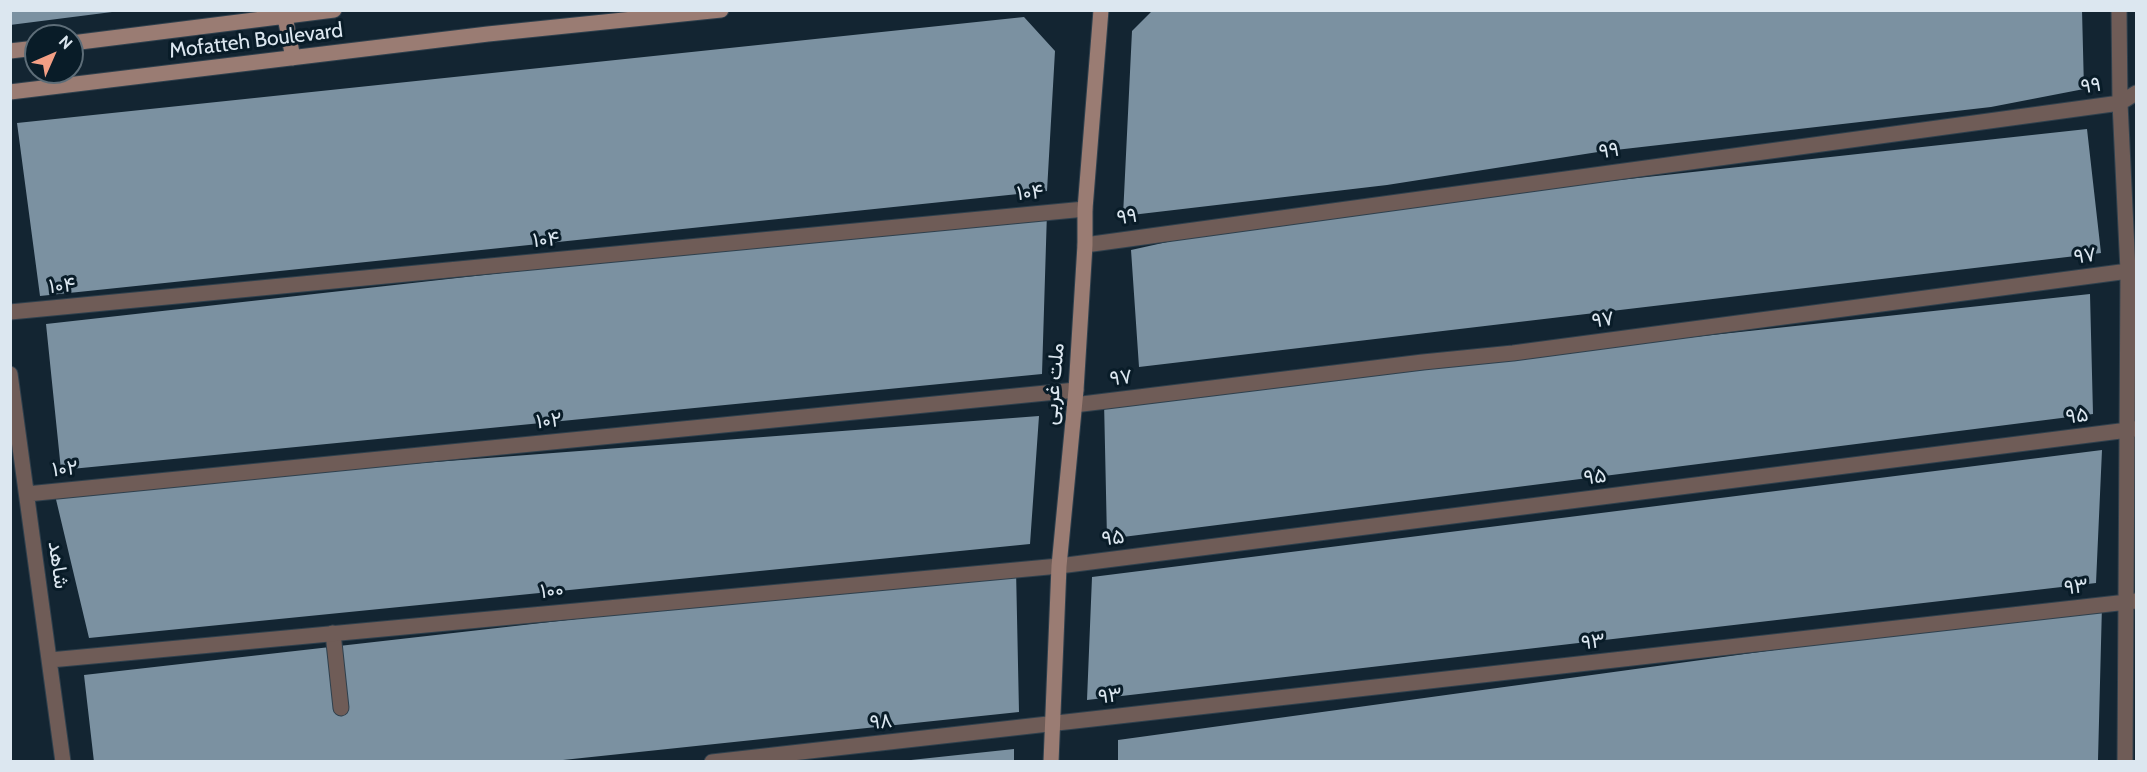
<!DOCTYPE html>
<meta charset="utf-8">
<style>
body{margin:0}
#map{position:relative;width:2147px;height:772px;overflow:hidden;background:#132532;font-family:Cabin,sans-serif}
canvas{display:block}
.frame{position:absolute;inset:0;border:12px solid #dce7f0;pointer-events:none}
.north{position:absolute;left:24px;top:24px;width:60px;height:60px;box-sizing:border-box;background:#091c28;border:2px solid #5d6d78;border-radius:50%;rotate:45deg;font-size:16px;font-weight:700;line-height:24px;text-align:center;color:#dce7f0}
.north::after{content:'';display:block;margin:auto;width:21px;height:27px;background:#f39f85;clip-path:polygon(50% 0,100% 100%,50% 72%,0 100%)}
</style>
<div id="map">
<canvas width="2147" height="772"></canvas>
<div class="frame"></div>
<div class="north">N</div>
</div>
<script>
const c = document.querySelector('canvas').getContext('2d');
c.lineJoin = 'round';
function paint(path, color) {
  c.fillStyle = color;
  c.fill(path, 'evenodd');
}
function stroke(path, color, width, dash) {
  c.strokeStyle = color;
  c.lineWidth = width;
  c.lineCap = dash ? 'butt' : 'round';
  c.setLineDash(dash || []);
  c.stroke(path);
}
function write(font, color, halo, rows, align = 'center') {
  c.font = font + ' Cabin,Vazirmatn,sans-serif';
  c.lineWidth = 6;
  c.setLineDash([]);
  c.textBaseline = 'middle';
  c.strokeStyle = halo;
  c.fillStyle = color;
  for (const [text, x, y, turn = 0] of rows) {
    c.save();
    c.translate(x, y);
    c.rotate((+turn || 0) * Math.PI / 180);
    c.textAlign = isNaN(turn) ? turn : align;
    if (halo) c.strokeText(text, 0, 0);
    c.fillText(text, 0, 0);
    c.restore();
  }
}
paint(new Path2D(`
 M10,10H112V12L10,25Z
 M1153,10H2082L2084,89L1991,107L1598,152L1387,185L1123,216L1132,31Z
 M1024,17L1055,51L1047,191L40,296L17,123Z
 M2087,129L2101,253L1139,367L1131,250L1280,217Z
 M1047,212L1042,374L61,470L46,324Z
 M2090,294L2093,414L1107,539L1104,401Z
 M1039,416L1030,544L89,638L54,491Z
 M2102,450L2096,583L1087,700L1092,577Z
 M1016,569L1019,712L544,762H94L84,675Z
 M2102,605L2098,760L1118,762V740Z
 M1014,749V762H911V760Z`), '#7b91a1');
const lane = new Path2D(`
 M333,633L341,708`);
const street = new Path2D(`
 M2119,10L2120,103L2128,271L2125,762
 M1085,245L2120,103L2136,93
 M10,312L1085,209
 M10,374L63,762
 M1074,405L1423,362L1513,353L2136,270
 M27,494L1076,390
 M50,660L1059,566L2136,429
 M712,762L2136,601`);
const secondary = new Path2D(`
 M285,17L293,58
 M72,43L334,10
 M10,51L36,48
 M10,92L488,34L721,10
 M1051,762L1059,566L1076,390L1085,245V209L1101,10`);
stroke(lane, '#2f404d', 17);
stroke(street, '#2f404d', 17);
stroke(secondary, '#2f404d', 17);
stroke(lane, '#6f5c57', 15);
stroke(street, '#6f5c57', 15);
stroke(secondary, '#9a7c73', 15);
write('21px', '#dce7f0', '#091c28', [
 ["Mofatteh Boulevard",256,41,-7],
 ["۹۹",2091,86,-8],
 ["۹۹",1609,151,-8],
 ["۱۰۴",1030,193,-5],
 ["۹۹",1127,217,-8],
 ["۱۰۴",546,240,-5],
 ["۹۷",2085,256,-8],
 ["۱۰۴",62,286,-5],
 ["۹۷",1603,320,-8],
 ["۹۷",1121,378,-7],
 ["ملت غربی",1054,384,-85],
 ["۹۵",2077,416,-7],
 ["۱۰۲",549,421,-6],
 ["۱۰۲",65,469,-6],
 ["۹۵",1595,477,-7],
 ["۹۵",1113,538,-7],
 ["شاهد",58,565,82],
 ["۹۳",2076,587,-6],
 ["۱۰۰",552,591,-5],
 ["۹۳",1593,642,-6],
 ["۹۳",1110,696,-6],
 ["۹۸",881,722,-6]
]);
</script>
